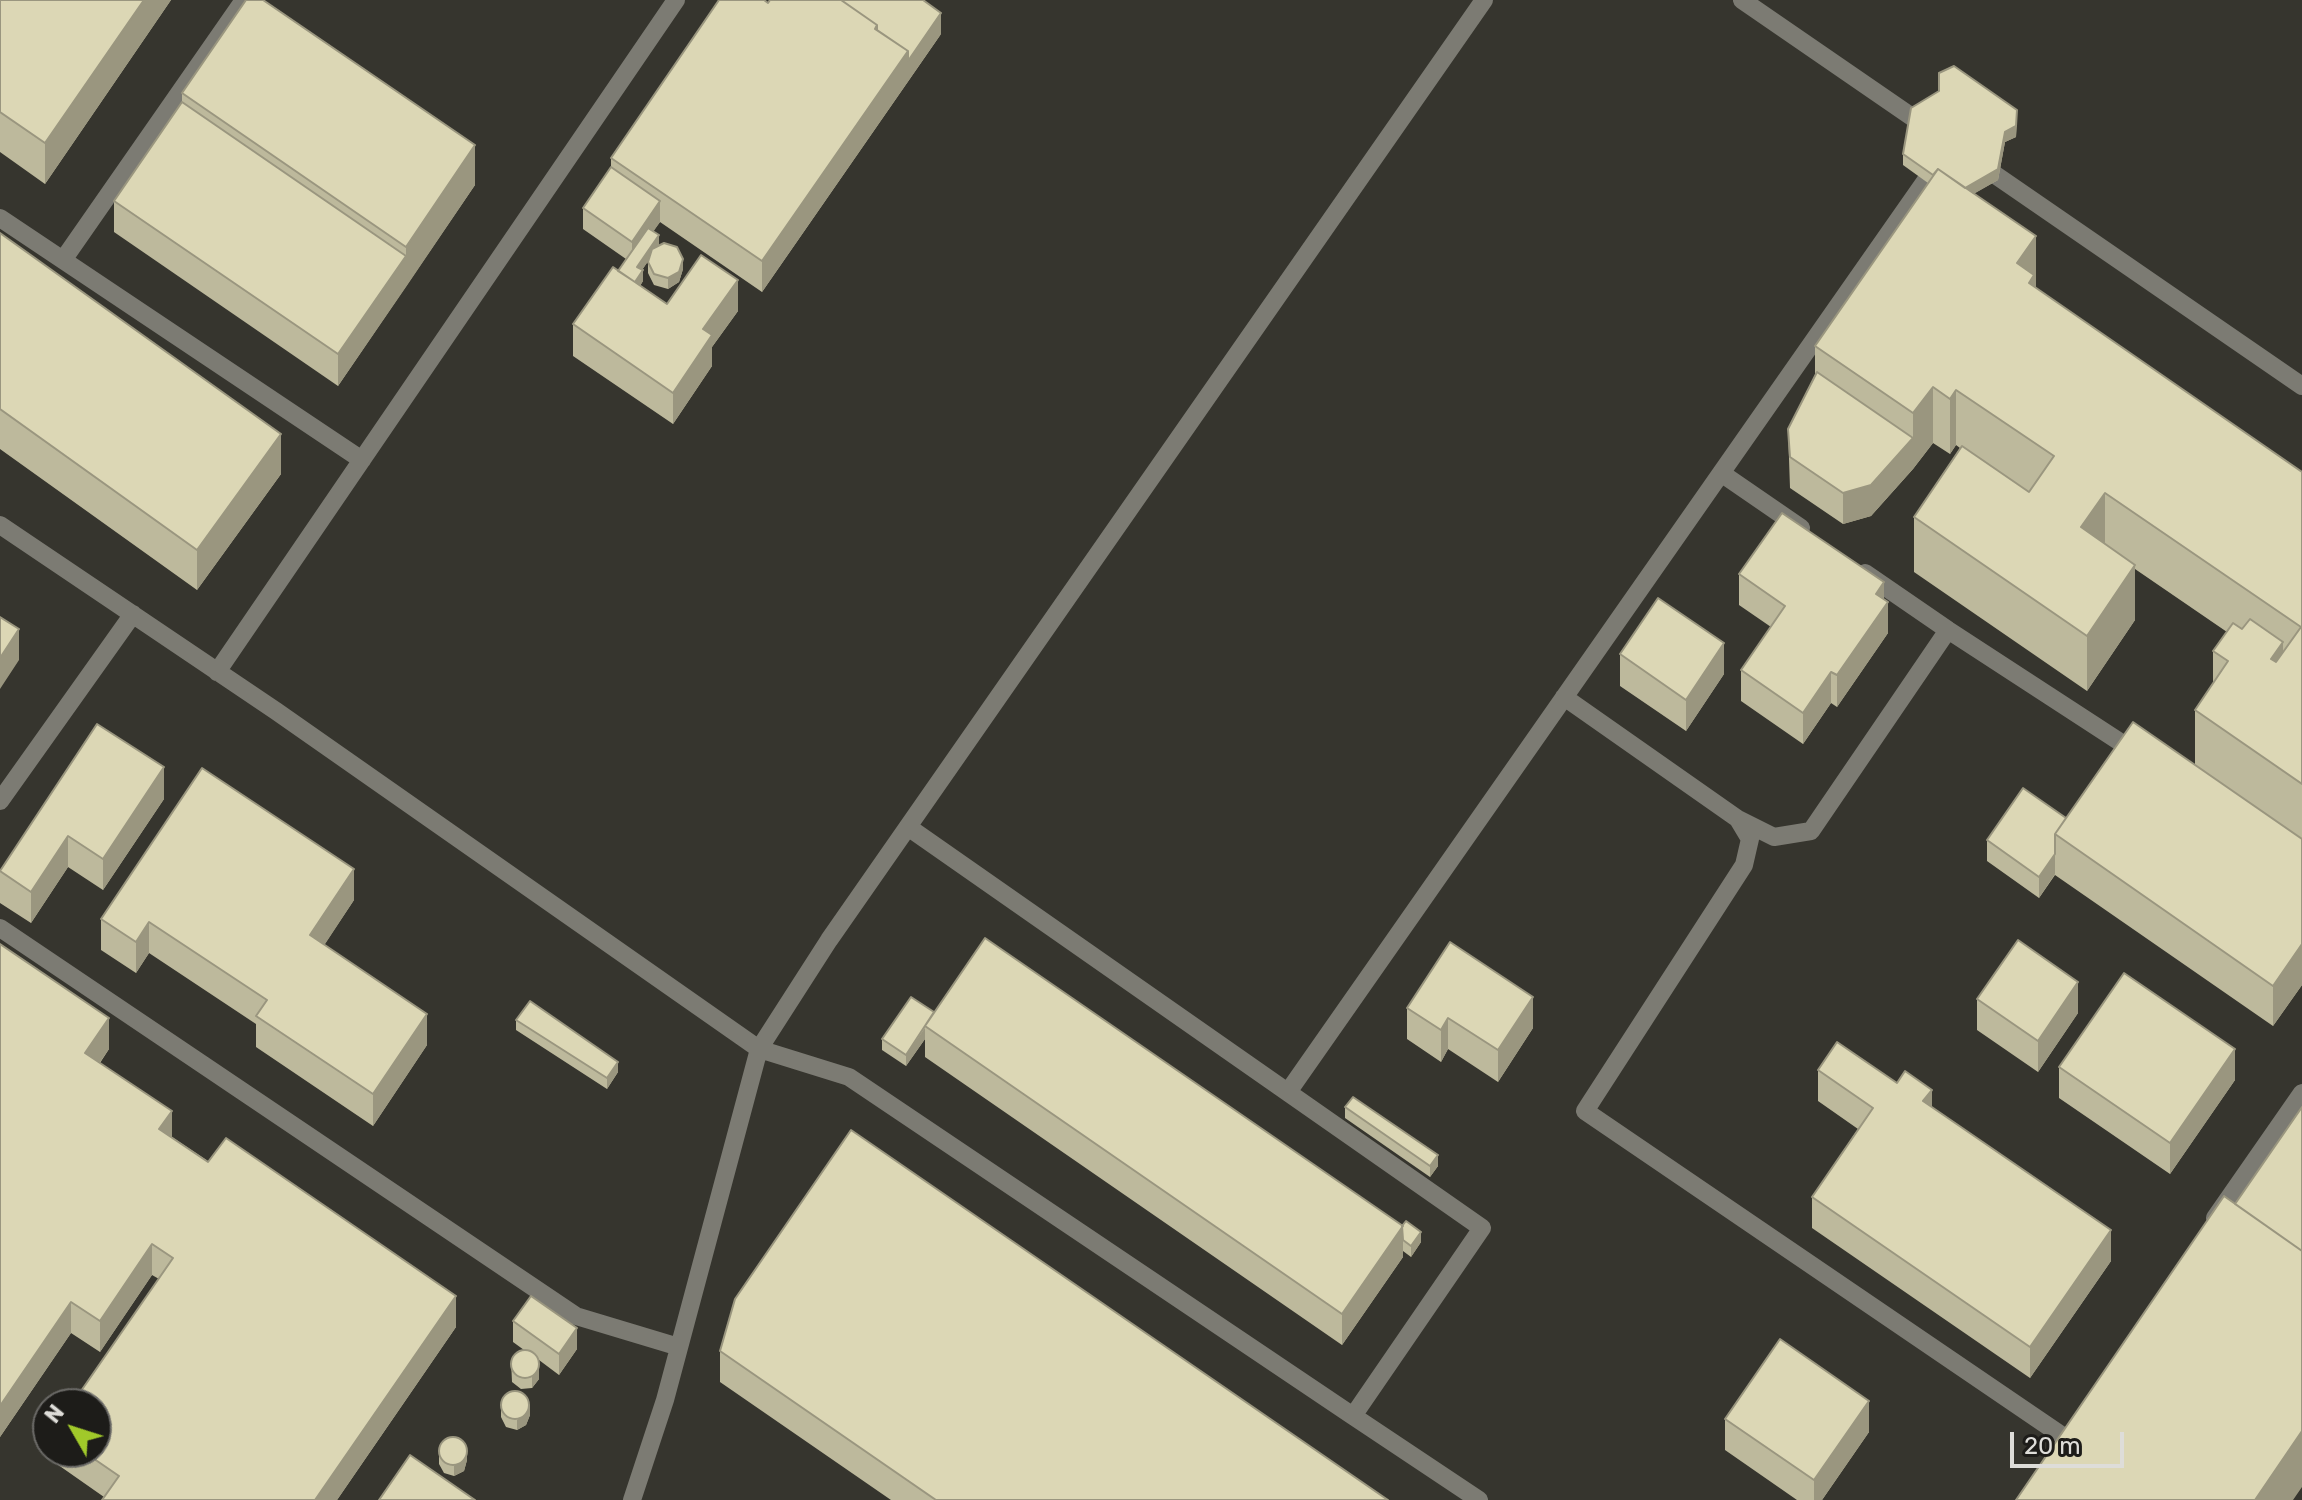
<!DOCTYPE html>
<style>
body{margin:0}
#map{position:relative;width:2302px;height:1500px;overflow:hidden;background:#36352e;font-family:Rubik,sans-serif}
canvas{display:block}
.north{position:absolute;left:32px;top:1388px;width:80px;height:80px;box-sizing:border-box;background:#1d1c19;border:2px solid #6a6966;border-radius:50%;rotate:309deg;font-size:22px;font-weight:700;line-height:32px;text-align:center;color:#deddd9}
.north::after{content:'';display:block;margin:auto;width:28px;height:36px;background:#a1c92a;clip-path:polygon(50% 0,100% 100%,50% 72%,0 100%)}
.scale{position:absolute;left:2010px;top:1432px;width:114px;height:36px;box-sizing:border-box;border:4px solid #deddd9;border-top:0;padding-left:10px;font-size:24px;line-height:28px;white-space:nowrap;color:#deddd9;-webkit-text-stroke:6px #1d1c19;paint-order:stroke}
</style>
<div id="map">
<canvas width="2302" height="1500"></canvas>
<div class="north">N</div>
<div class="scale">20 m</div>
</div>
<script>
const c = document.querySelector('canvas').getContext('2d');
c.lineJoin = 'round';
function stroke(path, color, width, dash) {
  c.strokeStyle = color;
  c.lineWidth = width;
  c.lineCap = dash ? 'butt' : 'round';
  c.setLineDash(dash || []);
  c.stroke(path);
}
function paint(path, color) {
  c.fillStyle = color;
  c.fill(path, 'evenodd');
}
stroke(new Path2D(`
 M1742,0L1928,128
 M1978,163L2302,386
 M0,218L362,460
 M63,260L244,0
 M1721,473L1801,528
 M0,525L276,711L759,1049L849,1077L1353,1416L1482,1228L908,827
 M1865,573L1948,630L2140,755
 M217,672L676,0
 M1564,697L1738,819L1750,839L1744,865L1585,1111L2064,1437
 M0,801L133,614
 M1738,819L1774,837L1811,831L1948,630
 M0,928L576,1316L679,1347
 M1288,1092L1938,163
 M2215,1218L2302,1093
 M1353,1416L1479,1500
 M632,1500L665,1400L759,1049L829,940L1484,0`), '#7c7b73', 18);
paint(new Path2D(`
 M0,0H171L45,184L0,152Z
 M941,34L762,292L660,222L653,231L659,246L683,269L679,282L668,289L654,285L648,273V261L642,270L643,281L640,286L667,304L738,311L712,347V366L673,424L573,356V324L618,271L626,259L583,229V208L611,167V158Z
 M182,93L475,185L338,386L114,232V201L182,102Z
 M2017,121L2016,137L2005,142L1998,180L1973,194L2036,288L2302,472V985L2273,1026L2055,875L2039,898L1987,861V840L2066,818L2195,765V710L2213,683V651L2227,632L2135,569V620L2087,691L1914,572V517L1960,448L1956,445L1950,454L1933,443L1913,469L1871,516L1843,524L1790,488L1788,429L1815,375V346L1928,183L1903,165V154Z
 M0,233L281,474L197,590L0,449Z
 M1739,574L1884,599L1888,633L1837,707L1831,703L1803,744L1741,701V670L1771,627L1739,605Z
 M1620,654L1724,674L1686,731L1620,686Z
 M97,724L164,799L103,890L68,867L31,923L0,903V871Z
 M354,900L324,945L427,1045L373,1126L256,1047V1024L149,953L136,973L101,950V919Z
 M0,944L109,1049L100,1063L172,1137L456,1327L337,1500H102L104,1497L54,1462V1452H96L159,1279L152,1275L100,1352L71,1333L0,1437Z
 M1977,999L2078,1013L2038,1072L1977,1030Z
 M1407,1008L1533,1028L1498,1082L1448,1049L1441,1062L1407,1039Z
 M934,1012L1421,1242L1411,1257L1403,1251V1257L1342,1345L925,1057V1039L906,1066L882,1050V1039Z
 M516,1020L618,1072L607,1089L516,1030Z
 M2059,1067L2235,1080L2170,1174L2059,1098Z
 M1818,1070L1932,1107L2111,1261L2030,1378L1812,1228V1197L1858,1129L1818,1101Z
 M1345,1107L1438,1166L1430,1177L1345,1118Z
 M513,1321L577,1349L559,1375L539,1360V1379L532,1388L521,1389L512,1382L511,1360L524,1350L513,1342Z
 M720,1351L1388,1500H891L720,1382Z
 M501,1406L530,1415L526,1425L517,1430L506,1427L501,1417Z
 M1725,1419L1869,1432L1822,1500H1797L1725,1450Z
 M439,1453L467,1460L464,1471L454,1476L444,1473L439,1464Z`), '#bdb99c');
paint(new Path2D(`
 M144,0H171L45,184V143Z
 M941,13V34L762,292V261L908,51Z
 M2017,110L2016,137L2005,142L1998,180L1958,203V192L2005,132Z
 M475,145V185L406,287V247Z
 M660,201V222L632,263V242Z
 M659,235V246L637,277V267Z
 M2036,236V292L2034,295L2017,263Z
 M406,256V287L338,386V354Z
 M683,259V269L679,282L668,289V278Z
 M643,270V281L628,304V293Z
 M738,280V311L712,347V366L673,424V393L703,329Z
 M1933,387V443L1913,469V413Z
 M1956,390V445L1950,454V399Z
 M281,434V474L197,590V550Z
 M1913,438V469L1871,516L1843,524V493Z
 M2105,493V548L2081,527Z
 M2135,565V620L2087,691V636Z
 M1884,582V608L1888,602V633L1837,707V675L1876,594Z
 M19,629V660L0,689V658Z
 M2283,642V698L2271,659Z
 M1724,643V674L1686,731V700Z
 M1831,672V703L1803,744V713Z
 M164,767V799L103,890V859Z
 M68,836V867L31,923V892Z
 M2055,854V874L2039,898V877Z
 M354,869V900L310,967V935Z
 M149,922V953L136,973V942Z
 M2302,944V985L2273,1026V986Z
 M2078,982V1013L2038,1072V1041Z
 M1533,997V1028L1498,1082V1050Z
 M427,1014V1045L373,1126V1094Z
 M109,1018V1049L85,1084V1053Z
 M1448,1018V1049L1441,1062V1030Z
 M925,1028V1039L906,1066V1055Z
 M2235,1049V1080L2170,1174V1143Z
 M618,1062V1072L607,1089V1078Z
 M1932,1090V1121L1923,1101Z
 M172,1111V1143L159,1129Z
 M1438,1155V1166L1430,1177V1166Z
 M1403,1226V1257L1342,1345V1314Z
 M2111,1230V1261L2030,1378V1347Z
 M1421,1232V1242L1411,1257V1246Z
 M152,1244V1275L100,1352V1321Z
 M456,1296V1327L337,1500H315Z
 M71,1302V1333L0,1437V1406Z
 M577,1328V1349L559,1375V1354Z
 M539,1368V1379L532,1388V1377Z
 M1869,1401V1432L1822,1500H1814V1480Z
 M530,1404V1415L526,1425L517,1430V1420Z
 M2302,1431V1487L2293,1500H2255Z
 M467,1450V1460L464,1471L454,1476V1466Z`), '#9a967f');
const building = new Path2D(`
 M0,0H144L45,143L0,112Z
 M246,0H263L475,145L406,247L182,93Z
 M719,0H764L768,3L770,0H841L877,25L875,29L908,51L762,261L611,158Z
 M841,0H923L941,13L908,61V51L877,30V25Z
 M1954,66L2017,110L2016,126L2005,132L1998,169L1965,188L1938,169L1933,175L1903,154L1911,108L1939,91V73Z
 M182,102L406,256L338,354L114,201Z
 M611,167L660,201L632,242L583,208Z
 M1938,169L2036,236L2017,263L2034,275L2029,283L2302,472V784L2195,710L2228,661L2213,651L2233,623L2242,629L2250,619L2283,642L2271,659L2276,662L2301,627L2105,493L2081,527L2135,565L2087,636L1914,517L1962,446L2029,492L2054,456L1956,390L1950,399L1933,387L1913,413L1815,346Z
 M648,228L659,235L637,267L643,270L635,282L618,271Z
 M0,233L281,434L197,550L0,409Z
 M664,243L677,247L683,259L679,272L668,278L654,274L648,262L652,249Z
 M701,255L738,280L703,329L712,335L673,393L573,324L613,267L667,304Z
 M1817,372L1913,438L1871,485L1843,493L1790,457L1788,429Z
 M1782,513L1884,582L1876,594L1888,602L1837,675L1831,672L1803,713L1741,670L1785,606L1739,574Z
 M1658,598L1724,643L1686,700L1620,654Z
 M0,617L19,629L0,658Z
 M2133,722L2302,839V944L2273,986L2055,834Z
 M97,724L164,767L103,859L68,836L31,892L0,871Z
 M202,768L354,869L310,935L427,1014L373,1094L256,1016L267,1000L149,922L136,942L101,919Z
 M2023,788L2066,818L2055,834V854L2039,877L1987,840Z
 M985,938L1403,1226L1342,1314L925,1026Z
 M2018,940L2078,982L2038,1041L1977,999Z
 M1450,942L1533,997L1498,1050L1448,1018L1441,1030L1407,1008Z
 M0,944L109,1018L85,1053L172,1111L159,1129L208,1162L226,1138L456,1296L315,1500H102L119,1476L84,1452H96V1404H72L173,1258L152,1244L100,1321L71,1302L0,1406Z
 M2124,973L2235,1049L2170,1143L2059,1067Z
 M911,997L934,1012L906,1055L882,1039Z
 M530,1001L618,1062L607,1078L516,1020Z
 M1837,1042L1897,1083L1905,1071L1932,1090L1923,1101L2111,1230L2030,1347L1812,1197L1873,1108L1818,1070Z
 M1353,1097L1438,1155L1430,1166L1345,1107Z
 M2302,1107V1251L2235,1204Z
 M851,1130L1388,1500H936L720,1351L735,1299Z
 M2224,1196L2302,1251V1431L2255,1500H2016Z
 M1406,1221L1421,1232L1411,1246L1403,1240L1402,1226Z
 M531,1296L577,1328L559,1354L513,1321Z
 M1780,1339L1869,1401L1814,1480L1725,1419Z
 M511 1364a14 14 0 1 1 28 0a14 14 0 1 1-28 0Z
 M501 1405a14 14 0 1 1 28 0a14 14 0 1 1-28 0Z
 M439 1451a14 14 0 1 1 28 0a14 14 0 1 1-28 0Z
 M410,1455L475,1500H379Z`);
paint(building, '#dcd7b5');
stroke(building, '#9a967f', 2);
</script>
